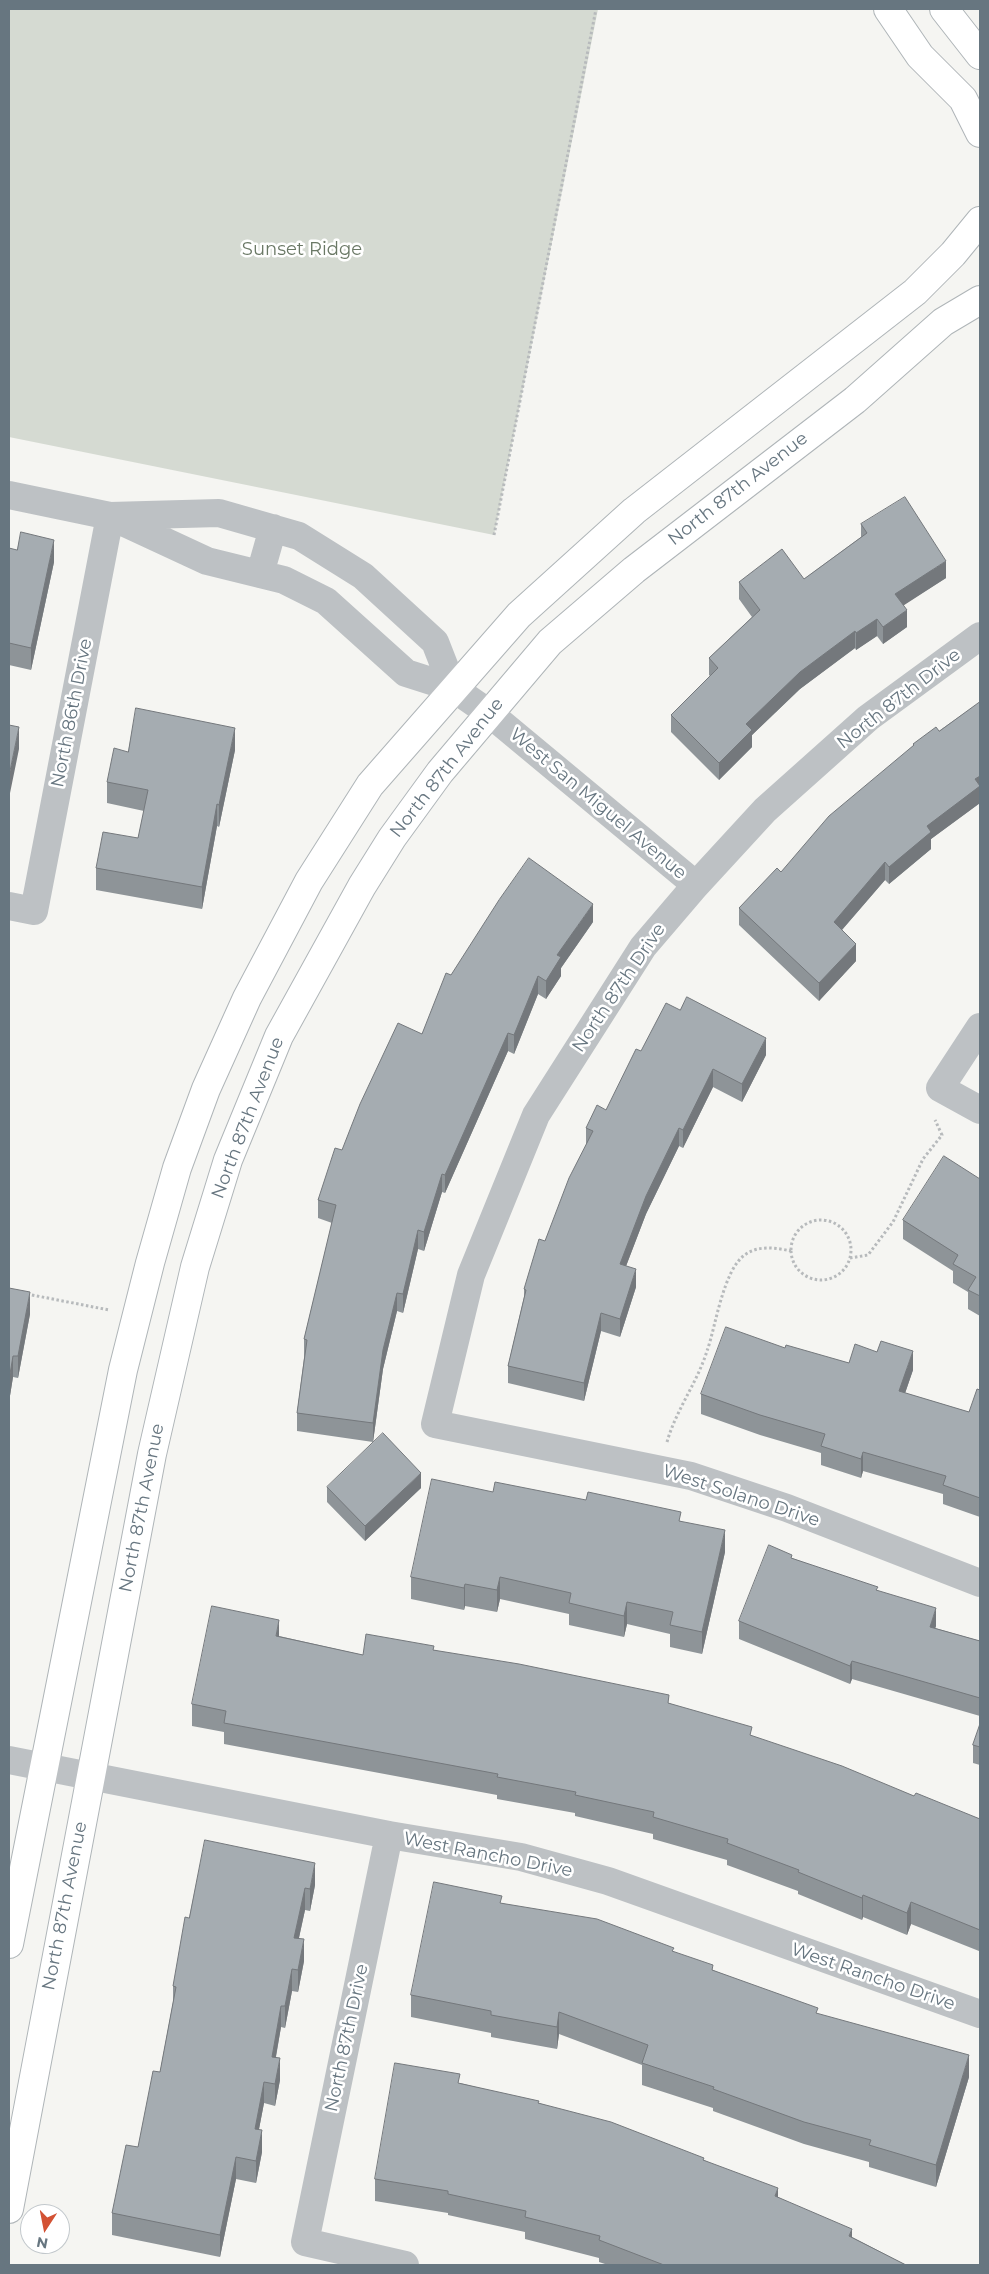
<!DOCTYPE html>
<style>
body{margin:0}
#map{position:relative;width:989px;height:2274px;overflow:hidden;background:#f5f5f2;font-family:Montserrat,sans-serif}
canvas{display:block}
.frame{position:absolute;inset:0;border:10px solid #677680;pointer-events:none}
.north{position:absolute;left:20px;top:2204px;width:50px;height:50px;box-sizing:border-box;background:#fff;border:1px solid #c2c8cc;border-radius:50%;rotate:191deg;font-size:14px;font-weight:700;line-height:20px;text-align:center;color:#677680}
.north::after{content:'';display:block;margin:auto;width:18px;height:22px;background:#d35234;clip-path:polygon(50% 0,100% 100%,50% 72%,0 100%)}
</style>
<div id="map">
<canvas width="989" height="2274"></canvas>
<div class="frame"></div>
<div class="north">N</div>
</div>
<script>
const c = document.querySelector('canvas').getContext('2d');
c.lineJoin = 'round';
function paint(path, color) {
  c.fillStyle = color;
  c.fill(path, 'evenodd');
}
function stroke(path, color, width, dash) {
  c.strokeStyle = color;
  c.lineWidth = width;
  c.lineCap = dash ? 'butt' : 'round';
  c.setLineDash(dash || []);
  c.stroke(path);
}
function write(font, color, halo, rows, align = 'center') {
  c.font = font + ' Montserrat,sans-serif';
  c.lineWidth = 5;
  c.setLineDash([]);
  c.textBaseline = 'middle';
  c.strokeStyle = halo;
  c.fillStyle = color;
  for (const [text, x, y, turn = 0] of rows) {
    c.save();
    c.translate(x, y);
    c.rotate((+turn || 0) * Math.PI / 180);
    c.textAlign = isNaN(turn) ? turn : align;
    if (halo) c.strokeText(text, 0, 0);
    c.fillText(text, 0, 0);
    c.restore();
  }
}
paint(new Path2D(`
 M9,9H598L494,535L9,437Z`), '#d5dad2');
const secondary = new Path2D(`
 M888,9L920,56L963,99L980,133
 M944,9L980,55
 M9,1944L123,1370L150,1263L177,1168L206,1089L247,998L309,881L370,785L519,615L634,511L915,292L953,254L980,221
 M9,2209L152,1454L195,1267L228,1160L279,1036L362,886L392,838L440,772L550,642L634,570L855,400L943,322L980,300`);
stroke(secondary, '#afb5b8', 30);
stroke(new Path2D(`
 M494,535L596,9
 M791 1250a30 30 0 1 1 60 0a30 30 0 1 1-60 0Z
 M850,1258L868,1255L893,1222L923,1159L942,1135L935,1120
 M27,1294L109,1310
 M667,1442C676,1410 697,1383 707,1351C716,1326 723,1269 746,1254C759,1245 777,1248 791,1251`), '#b7babc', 3, [2.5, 2.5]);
stroke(new Path2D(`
 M9,495L110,516L219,513L299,536L363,576L435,642L453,688
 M110,516L207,561L284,580L326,601L406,673L453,688L489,713L696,885
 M260,574L273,528
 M980,636L868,718L765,810L696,885L643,947L536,1115L471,1275L435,1424L691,1476L787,1508L980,1583
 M9,906L34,911L110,516
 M980,1027L940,1088L980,1110
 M9,1760L389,1835L521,1857L608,1881L980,2014
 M389,1835L305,2242L405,2265`), '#bdc1c4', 28);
stroke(secondary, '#fff', 28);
paint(new Path2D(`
 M861,524L946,578L903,605L907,627L883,644L877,636L856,650L855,648L800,689L752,735V747L719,780L671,732V715L710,676L709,675V658L752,617L739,599V582L804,579L861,537Z
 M9,548L54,562L31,670L9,665Z
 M980,702V803L931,839V849L889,884L885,880L842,930L856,961L819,1001L739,925V908L781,872L913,746V744L939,731Z
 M235,750L219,827L217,826L202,909L96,890V868L138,838L144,811L107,803V782L128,752Z
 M593,922L561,968V976L546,999L538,994L514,1054L508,1051L445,1193L442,1192L424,1251L418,1249L403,1313L397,1311L383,1369L373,1442L297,1431V1413L304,1358V1339L332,1223L318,1218V1200L342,1150L422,1034L451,975Z
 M641,1051L766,1055L742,1102L713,1087L683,1148L679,1146L646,1214L626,1266L636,1287L620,1337L601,1331L584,1401L508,1383V1366L524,1297V1289L545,1241L586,1145V1128L606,1110Z
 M980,1179V1316L968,1309V1292L953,1283V1271L903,1239V1220Z
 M9,1288L30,1314L18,1378L13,1377L9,1402Z
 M785,1348L849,1363L913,1370L905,1393L969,1412L980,1390V1517L943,1504V1494L863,1471L861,1478L821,1465V1453L760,1435L701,1414V1394Z
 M327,1487L421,1488L365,1541L327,1502Z
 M493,1492L681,1521L725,1552L702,1654L670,1647V1634L627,1624L624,1637L569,1625V1614L500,1599L497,1612L465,1606L464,1610L411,1599V1577Z
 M792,1558L878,1591L936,1626L935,1628L980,1641V1716L852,1679L850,1684L739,1639V1621Z
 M279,1636L363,1655L434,1650L669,1703L752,1736L914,1796L980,1819V1957L979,1956V1951L911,1924L907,1935L863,1917L862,1920L798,1894V1891L727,1865V1860L653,1839V1834L575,1816V1813L497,1799V1795L224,1744V1732L192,1726V1704Z
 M980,1724V1765L973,1763V1745Z
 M315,1885L310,1911L305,1910L299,1938L304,1961L298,1992L292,1991L285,2028L281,2027L276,2057L280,2080L275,2106L264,2103L259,2129L262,2152L256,2183L236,2179L220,2257L112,2235V2213L138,2147L160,2072L173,2002V1986L189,1918Z
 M502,1903L674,1952L713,1970L969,2077L936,2187L869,2167V2162L804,2144L713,2111V2108L642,2085V2065L559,2034L557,2049L491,2037V2033L411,2017V1995Z
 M460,2083L539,2103L704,2160L778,2197L852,2237L906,2265H608L599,2262V2258L525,2239V2232L448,2215V2213L375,2201V2179Z`), '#8e9498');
paint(new Path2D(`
 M54,540V562L31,670V648Z
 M946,561V578L895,611V594Z
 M907,610V627L883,644V627Z
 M877,619V636L856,650V633Z
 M855,631V648L800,689L752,735V747L719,780V763L746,724L800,672Z
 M19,727V749L9,798V776Z
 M235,728V750L219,827V805Z
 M980,776V803L931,839V849L889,884V867L927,826L975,779Z
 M217,804V826L202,909V887Z
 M885,862V880L834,939V922Z
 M593,904V922L561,968V976L546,999V981L557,955Z
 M856,944V961L819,1001V983Z
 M538,976V994L514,1054V1035Z
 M508,1033V1051L445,1193V1175Z
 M766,1038V1055L742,1102V1084Z
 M713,1069V1087L683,1148V1130Z
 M679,1128V1146L646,1214L620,1282V1264L646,1196Z
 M442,1174V1192L424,1251V1232Z
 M418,1230V1249L403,1313V1294Z
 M636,1269V1287L620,1337V1319Z
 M30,1292V1314L18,1378V1356Z
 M397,1293V1311L383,1369L373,1442V1423L383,1350Z
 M601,1313V1331L584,1401V1383Z
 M913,1351V1370L899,1411V1391Z
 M13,1356V1377L9,1402V1380Z
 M863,1452V1471L861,1478V1459Z
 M421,1473V1488L365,1541V1526Z
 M725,1530V1552L702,1654V1632Z
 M500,1577V1599L497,1612V1590Z
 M465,1584V1606L464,1610V1588Z
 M627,1602V1624L624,1637V1616Z
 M936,1608V1626L930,1645V1627Z
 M279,1620V1642L276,1636Z
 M852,1661V1679L850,1684V1666Z
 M315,1863V1885L310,1911V1889Z
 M305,1888V1910L294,1960V1938Z
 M863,1895V1917L862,1920V1898Z
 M911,1902V1924L907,1935V1913Z
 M304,1939V1961L298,1992V1970Z
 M292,1969V1991L285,2028V2006Z
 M281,2006V2027L272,2078V2057Z
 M559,2012V2034L557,2049V2027Z
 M969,2055V2077L936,2187V2165Z
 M280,2058V2080L275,2106V2084Z
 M264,2082V2103L255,2150V2129Z
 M262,2130V2152L256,2183V2161Z
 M236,2157V2179L220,2257V2235Z
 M778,2188V2210L775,2196Z
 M852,2229V2251L849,2236Z`), '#74787c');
const building = new Path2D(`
 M905,497L946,561L895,594L907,610L883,627L877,619L856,633L855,631L800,672L746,724L752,730L719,763L671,715L718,668L709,658L760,610L739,582L782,549L804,579L867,533L861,524Z
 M21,532L54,540L31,648L9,643V548L17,550Z
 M980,702V776L975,779L980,786L927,826L931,832L889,867L885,862L834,922L856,944L819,983L739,908L777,868L781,872L829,816L914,745L913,744L936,727L939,731Z
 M136,708L235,728L219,805L217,804L202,887L96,868L103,832L138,838L148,790L107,782L114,748L128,752Z
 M9,725L19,727L9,776Z
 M529,858L593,904L557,955L561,957L546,981L538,976L514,1035L508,1033L445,1175L442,1174L424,1232L418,1230L403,1294L397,1293L383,1350L373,1423L297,1413L307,1340L304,1339L336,1205L318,1200L335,1148L342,1150L360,1104L398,1023L422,1034L446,973L451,975L499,900Z
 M687,997L766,1038L742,1084L713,1069L683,1130L679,1128L646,1196L620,1264L636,1269L620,1319L601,1313L584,1383L508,1366L526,1290L524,1289L539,1239L545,1241L569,1178L593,1131L586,1128L597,1105L606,1110L636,1049L641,1051L666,1003L680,1010Z
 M944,1156L980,1179V1296L968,1290L976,1277L953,1264L958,1255L903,1220Z
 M9,1288L30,1292L18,1356H13L9,1380Z
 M726,1327L785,1348L786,1345L849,1363L855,1344L877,1352L881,1341L913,1351L899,1391L969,1412L977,1389L980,1390V1498L943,1485L946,1476L863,1452L861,1459L821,1446L825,1434L760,1415L701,1394Z
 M383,1433L421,1473L365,1526L327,1487Z
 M432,1479L493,1492L495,1482L586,1500L588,1492L681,1512L679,1521L725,1530L702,1632L670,1625L673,1612L627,1602L624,1616L569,1603L571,1593L500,1577L497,1590L465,1584L464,1588L411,1577Z
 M769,1545L792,1555L791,1558L878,1587L876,1590L936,1608L930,1627L980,1641V1698L852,1661L850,1666L739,1621Z
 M212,1606L279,1620L276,1636L363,1655L366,1634L434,1646L433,1650L519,1664L669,1695L668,1703L752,1727L750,1735L842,1766L914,1796L916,1793L980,1819V1930L911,1902L907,1913L863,1895L862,1898L798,1872L799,1870L727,1843L728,1839L653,1817L654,1812L575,1795L576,1792L497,1777L498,1774L224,1723L226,1711L192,1704Z
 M980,1724V1747L973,1745Z
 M205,1840L315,1863L310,1889L305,1888L294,1938L304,1939L298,1970L292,1969L285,2006H281L272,2057L280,2058L275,2084L264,2082L255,2129L262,2130L256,2161L236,2157L220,2235L112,2213L126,2145L138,2147L153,2071L160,2072L176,1987L173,1986L185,1917L189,1918Z
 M434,1882L502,1896L500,1903L597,1919L674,1948L672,1951L713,1965L712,1970L818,2008L816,2013L969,2055L936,2165L869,2145L871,2140L804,2122L713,2089L714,2087L642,2063L648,2045L559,2012L557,2027L491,2015V2011L411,1995Z
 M395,2063L460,2074L458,2083L539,2101L538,2103L611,2122L704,2158L703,2160L778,2188L775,2196L852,2229L849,2236L906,2265H664L599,2240L600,2236L525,2217L526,2211L448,2194V2191L375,2179Z`);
paint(building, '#a5acb1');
stroke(building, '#74787c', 1);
write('18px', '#6a7865', '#fff', [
 ["Sunset Ridge",302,250]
]);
write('18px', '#677680', '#fff', [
 ["North 87th Avenue",738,489,-38],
 ["North 87th Drive",899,699,-38],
 ["North 86th Drive",72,713,-79],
 ["North 87th Avenue",447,768,-52],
 ["West San Miguel Avenue",598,804,40],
 ["North 87th Drive",619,988,-56],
 ["North 87th Avenue",248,1118,-69],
 ["West Solano Drive",741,1496,18],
 ["North 87th Avenue",142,1508,-79],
 ["West Rancho Drive",488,1855,11],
 ["North 87th Avenue",65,1906,-79],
 ["West Rancho Drive",873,1977,19],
 ["North 87th Drive",347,2038,-78]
]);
</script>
